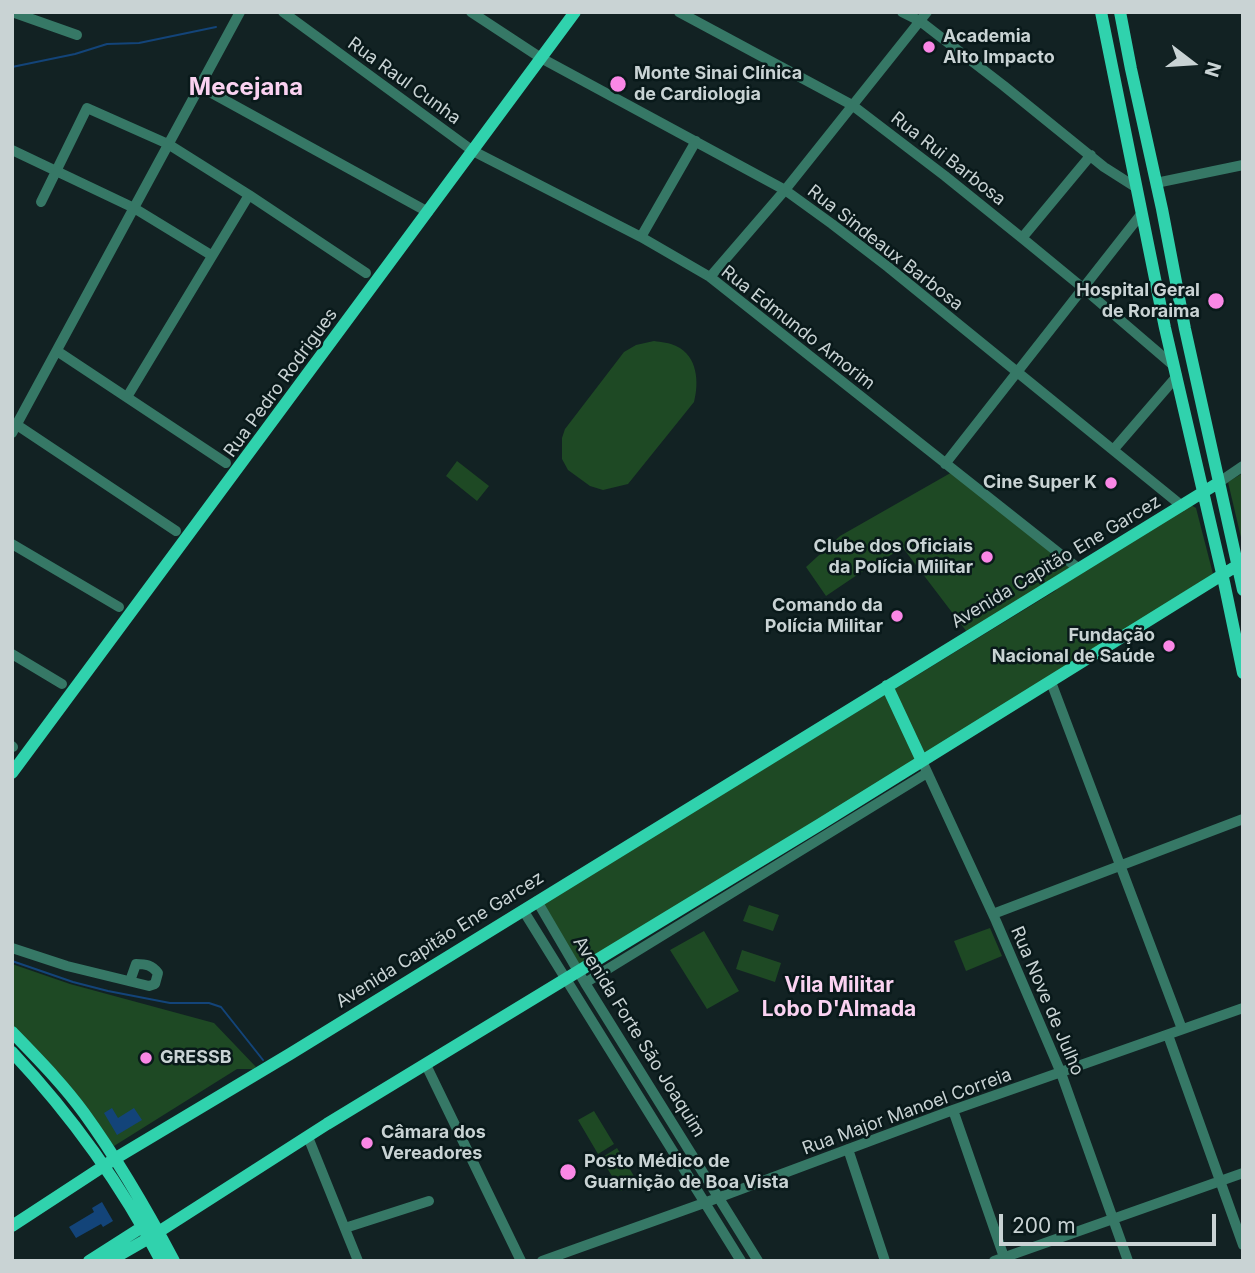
<!DOCTYPE html>
<meta charset="utf-8">
<style>
body{margin:0}
#map{position:relative;width:1255px;height:1273px;overflow:hidden;background:#122223;font-family:Inter,sans-serif}
canvas{display:block}
.frame{position:absolute;inset:0;border:14px solid #c9d3d4;pointer-events:none}
.north{position:absolute;left:1157px;top:28px;width:70px;height:70px;-webkit-text-stroke:5px #09191a;paint-order:stroke;rotate:107deg;font-size:19px;font-weight:700;line-height:28px;text-align:center;color:#c9d3d4}
.north::after{content:'';display:block;margin:auto;width:24px;height:32px;background:#c9d3d4;clip-path:polygon(50% 0,100% 100%,50% 72%,0 100%)}
.scale{position:absolute;left:999px;top:1214px;width:217px;height:32px;box-sizing:border-box;border:4px solid #c9d3d4;border-top:0;padding-left:9px;font-size:21px;line-height:24px;white-space:nowrap;color:#c9d3d4;-webkit-text-stroke:5px #09191a;paint-order:stroke}
</style>
<div id="map">
<canvas width="1255" height="1273"></canvas>
<div class="frame"></div>
<div class="north">N</div>
<div class="scale">200 m</div>
</div>
<script>
const c = document.querySelector('canvas').getContext('2d');
c.lineJoin = 'round';
function paint(path, color) {
  c.fillStyle = color;
  c.fill(path, 'evenodd');
}
function stroke(path, color, width, dash) {
  c.strokeStyle = color;
  c.lineWidth = width;
  c.lineCap = dash ? 'butt' : 'round';
  c.setLineDash(dash || []);
  c.stroke(path);
}
function write(font, color, halo, rows, align = 'center') {
  c.font = font + ' Inter,sans-serif';
  c.lineWidth = 5;
  c.setLineDash([]);
  c.textBaseline = 'middle';
  c.strokeStyle = halo;
  c.fillStyle = color;
  for (const [text, x, y, turn = 0] of rows) {
    c.save();
    c.translate(x, y);
    c.rotate((+turn || 0) * Math.PI / 180);
    c.textAlign = isNaN(turn) ? turn : align;
    if (halo) c.strokeText(text, 0, 0);
    c.fillText(text, 0, 0);
    c.restore();
  }
}
paint(new Path2D(`
 M654,341C661,342 670,343 676,346C698,356 699,383 694,402L628,484L603,490L590,486L568,470L562,459V438L565,429L624,352L636,345Z
 M457,461L489,486L477,501L446,476Z
 M954,471L1079,569L970,636L903,548L860,573L826,596L806,567L840,536Z
 M1243,473V546L1228,482Z
 M1191,505L1196,508L1213,574L579,972L537,901L713,800L1055,591L1060,585Z
 M749,905L779,915L773,931L743,921Z
 M990,928L1002,956L966,971L954,941Z
 M704,931L739,991L707,1009L670,950Z
 M742,950L781,963L775,982L736,969Z
 M12,964L70,984L214,1023L256,1067L253,1069H237L114,1146C82,1102 53,1063 12,1026Z
 M594,1111L614,1144L598,1154L578,1120Z
 M617,1148L637,1181L621,1191L601,1158Z`), '#1e4924');
paint(new Path2D(`
 M112,1108L118,1118L134,1108L142,1120L117,1135L104,1113Z
 M102,1202L113,1221L103,1227L101,1224L76,1238L69,1227L94,1212L92,1208Z`), '#134479');
stroke(new Path2D(`
 M12,67L75,54L107,44L139,43L216,27
 M12,961L73,982L108,991L170,1003H209L221,1007L263,1060`), '#134479', 2);
stroke(new Path2D(`
 M12,12L77,35
 M283,12L473,151L641,237L710,277L1079,569
 M471,12L541,58L785,190L832,224L888,267L1182,506
 M679,12L852,105L945,176L1022,238L1083,288L1174,366
 M902,12L920,21L1004,86L1104,167L1137,188
 M199,86L428,212
 M12,150L134,208L211,255
 M1156,183L1243,165
 M41,202L87,108L168,144L249,195L366,273
 M641,237L696,141
 M1022,238L1091,155
 M710,277L785,190L927,12
 M57,351L226,463
 M127,397L249,195
 M17,425L176,531
 M12,433L240,12
 M1114,449L1177,376
 M945,464L1142,213
 M1218,483L1243,466
 M12,544L119,607
 M12,654L62,684
 M1051,682L1182,1029
 M12,746L13,747
 M922,761L996,921L1061,1073L1128,1261
 M537,901L585,983L758,1261
 M523,910L741,1261
 M993,914L1243,819
 M12,948L67,966L149,986L155,984L158,973C152,965 146,964 136,964L130,981
 M585,983L927,773
 M1168,1035L1243,1245
 M426,1065L521,1261
 M953,1110L1005,1260
 M308,1137L358,1261
 M848,1149L885,1261
 M345,1228L429,1201
 M542,1261L704,1203L953,1110L1243,1008
 M994,1261L1243,1173`), '#367866', 10);
stroke(new Path2D(`
 M1101,12L1165,328L1224,582L1243,673
 M1120,12L1131,69L1162,209L1185,329L1243,590
 M887,686L922,761
 M12,773L575,12
 M12,1032C37,1058 63,1084 84,1113C118,1160 147,1210 174,1261
 M12,1052C71,1115 121,1184 161,1261
 M12,1226L116,1158L290,1054L1218,483
 M89,1261L147,1224
 M109,1261L149,1238L327,1124L819,825L1238,565`), '#30d2ad', 12);
for (const [x, y, r, color] of [
 [929,47,7,"#fa87e6"],
 [618,84,9,"#fa87e6"],
 [1216,301,9,"#fa87e6"],
 [1111,483,7,"#fa87e6"],
 [987,557,7,"#fa87e6"],
 [897,616,7,"#fa87e6"],
 [1169,646,7,"#fa87e6"],
 [146,1058,7,"#fa87e6"],
 [367,1143,7,"#fa87e6"],
 [568,1172,9,"#fa87e6"]
]) {
  const dot = new Path2D();
  dot.arc(x, y, r, 0, 2 * Math.PI);
  c.fillStyle = color;
  c.fill(dot);
  stroke(dot, '#09191a', 2.5);
}
write('bold 18px', '#c9d3d4', '#09191a', [
 ["Academia",943,37],
 ["Alto Impacto",943,58],
 ["Monte Sinai Clínica",634,74],
 ["de Cardiologia",634,95],
 ["Hospital Geral",1200,291,"right"],
 ["de Roraima",1200,312,"right"],
 ["Cine Super K",1097,483,"right"],
 ["Clube dos Oficiais",973,547,"right"],
 ["da Polícia Militar",973,568,"right"],
 ["Comando da",883,606,"right"],
 ["Polícia Militar",883,627,"right"],
 ["Fundação",1155,636,"right"],
 ["Nacional de Saúde",1155,657,"right"],
 ["GRESSB",160,1058],
 ["Câmara dos",381,1133],
 ["Vereadores",381,1154],
 ["Posto Médico de",584,1162],
 ["Guarnição de Boa Vista",584,1183]
], 'left');
write('18px', '#c9d3d4', '#09191a', [
 ["Rua Raul Cunha",404,81,36],
 ["Rua Rui Barbosa",948,159,38],
 ["Rua Sindeaux Barbosa",885,248,38],
 ["Rua Edmundo Amorim",798,328,38],
 ["Rua Pedro Rodrigues",281,383,-54],
 ["Avenida Capitão Ene Garcez",1056,562,-31],
 ["Avenida Capitão Ene Garcez",440,940,-32],
 ["Rua Nove de Julho",1047,1001,67],
 ["Avenida Forte São Joaquim",639,1037,58],
 ["Rua Major Manoel Correia",907,1112,-20]
]);
write('bold 21px', '#fad2f1', '#09191a', [
 ["Vila Militar",839,986],
 ["Lobo D'Almada",839,1010]
]);
write('bold 24px', '#fad2f1', '#09191a', [
 ["Mecejana",246,88]
]);
</script>
